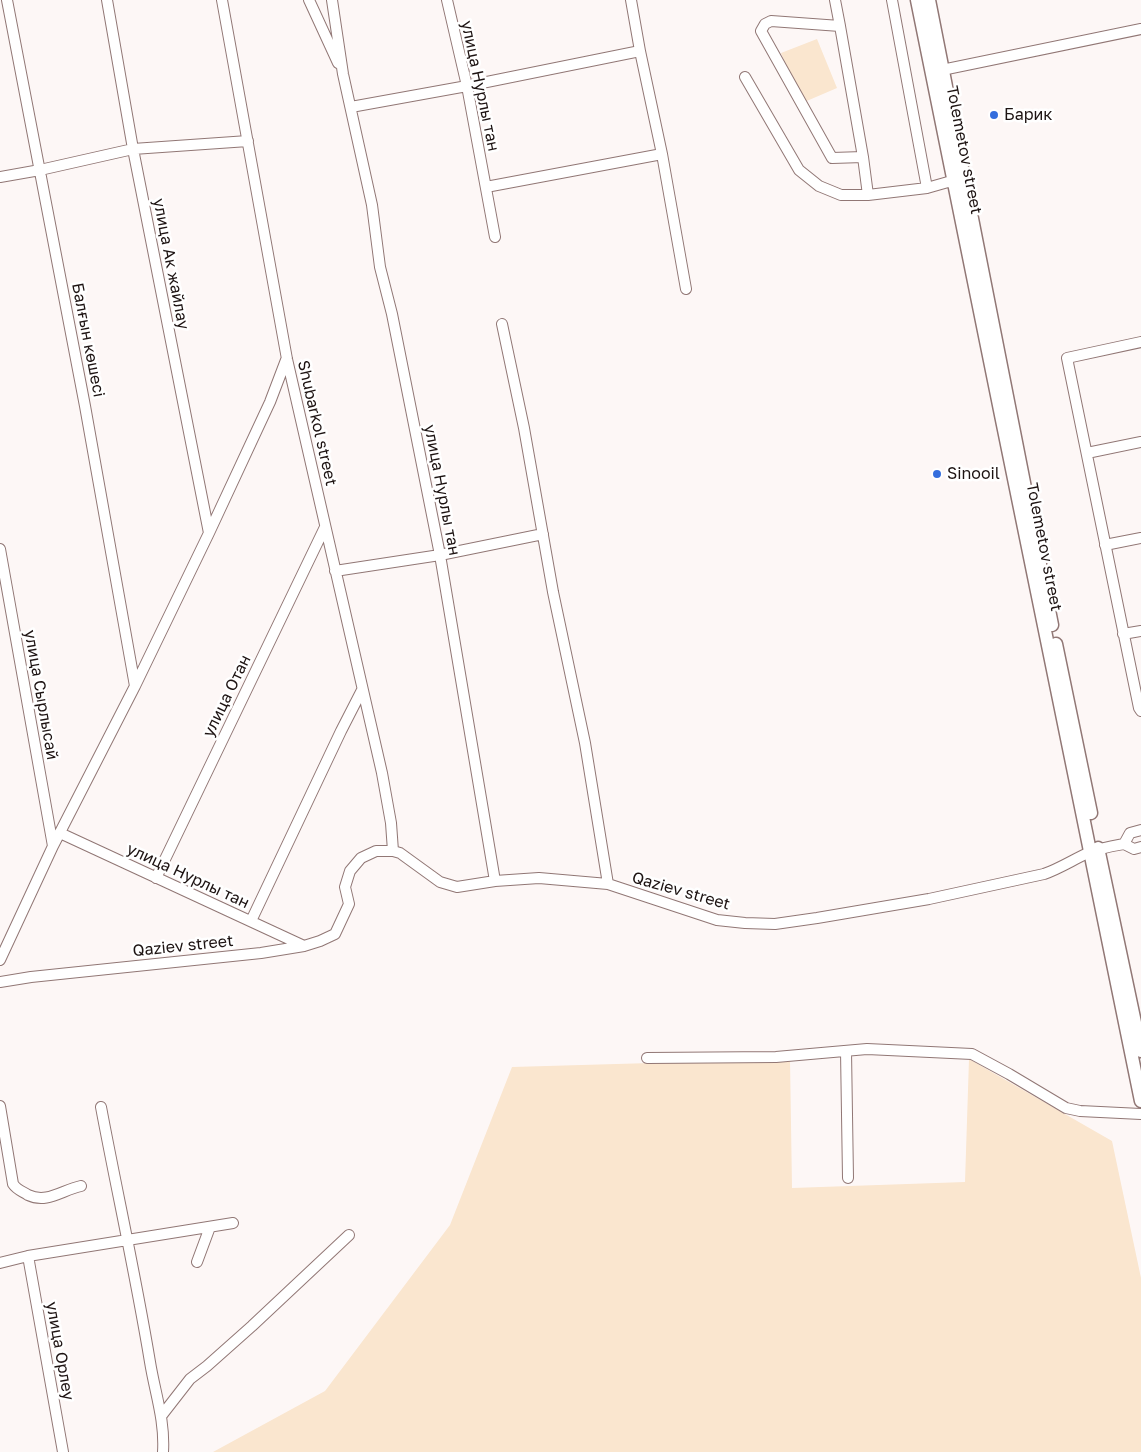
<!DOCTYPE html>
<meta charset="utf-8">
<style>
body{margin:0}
canvas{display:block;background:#fdf7f6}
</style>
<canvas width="1141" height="1452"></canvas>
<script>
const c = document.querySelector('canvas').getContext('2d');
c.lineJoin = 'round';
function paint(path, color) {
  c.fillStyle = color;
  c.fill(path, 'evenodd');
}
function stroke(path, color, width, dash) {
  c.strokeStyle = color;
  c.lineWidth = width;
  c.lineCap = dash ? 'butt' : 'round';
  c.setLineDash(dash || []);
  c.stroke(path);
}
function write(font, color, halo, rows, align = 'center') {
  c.font = font + ' "Golos Text",sans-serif';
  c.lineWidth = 5;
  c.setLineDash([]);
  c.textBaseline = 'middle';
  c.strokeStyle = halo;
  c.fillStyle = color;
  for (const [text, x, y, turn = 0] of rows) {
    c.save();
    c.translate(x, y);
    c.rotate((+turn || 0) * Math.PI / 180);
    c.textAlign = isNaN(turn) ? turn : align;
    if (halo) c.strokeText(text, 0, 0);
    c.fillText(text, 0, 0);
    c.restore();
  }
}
paint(new Path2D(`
 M817,39L837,88L802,103L781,53Z
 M790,1059L792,1188L965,1182L969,1059L1112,1141L1141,1278V1452H213L325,1391L450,1225L512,1067Z`), '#fae6cf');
const minor = new Path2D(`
 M7,0L85,406L135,686
 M107,0L133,149L209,533
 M222,0L287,359L382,773L391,823L393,851
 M309,0L338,63
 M332,0L343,74L372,205L380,267L392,314L440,555L495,881
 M447,0L467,86L495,237
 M631,0L640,51
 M835,0L840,26
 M892,0L927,188
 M942,70L1141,29
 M745,77L799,170L819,186L841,195H868
 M351,107L467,86L640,51L662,154
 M863,157L840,26L771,21L765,24L761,31L832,158L863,157L868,195L927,188L948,182L954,183
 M0,177L40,170L133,149L248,141
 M486,187L662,154L686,289
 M502,324L524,428L553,592L585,743L608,884
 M1141,342L1067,358L1139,708L1141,711
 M1087,453L1141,442
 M1105,545L1141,538
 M0,549L53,846
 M335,571L440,555L543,534
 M1123,634L1141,631
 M60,833L304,946
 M1124,844L1130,833L1141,830
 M156,878L325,527
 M251,921L341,731L362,690
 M0,960L53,846L135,686L209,533L270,402L286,360
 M0,982L31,977L261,953L304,946L320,941L335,934L349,904L345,887L350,871L361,858L376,851H393L400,853L440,882L457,887L495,881L539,878L608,884L717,920L745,923L775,924L817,918L929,899L1044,874C1061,868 1074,859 1090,852C1101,848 1113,846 1124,844L1134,849L1141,847
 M846,1051L848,1178
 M647,1058L776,1057L867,1049L972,1054L1009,1074L1066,1108L1080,1111L1141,1114
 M0,1106L13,1184C17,1190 22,1191 28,1195C47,1204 62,1190 81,1186
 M101,1107C117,1192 136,1277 150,1362C155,1393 165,1420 163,1452
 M28,1256L63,1452
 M197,1262L210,1227
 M0,1263L28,1256L233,1223
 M162,1415L190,1379L207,1366L252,1326L349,1235`);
const major = new Path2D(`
 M917,0C992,367 1064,734 1141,1101
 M929,0L1052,625
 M1056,644L1091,813
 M1098,848L1141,1051`);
stroke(minor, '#917775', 12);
stroke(major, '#917775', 15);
stroke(minor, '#fff', 10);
stroke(major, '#fff', 12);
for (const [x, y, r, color] of [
 [994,115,5,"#346edd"],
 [937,474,5,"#346edd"]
]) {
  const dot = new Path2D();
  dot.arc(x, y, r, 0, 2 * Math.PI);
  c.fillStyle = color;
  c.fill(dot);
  stroke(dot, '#fff', 2);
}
write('16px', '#1d1312', '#fff', [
 ["улица Нурлы тан",480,86,78],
 ["Tolemetov street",964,150,79],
 ["улица Ак жайлау",171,264,79],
 ["Балғын көшесі",88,340,79],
 ["Shubarkol street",317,423,77],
 ["улица Нурлы тан",442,490,79],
 ["Tolemetov street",1044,547,79],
 ["улица Сырлысай",41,695,80],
 ["улица Отан",227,696,-64],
 ["улица Нурлы тан",188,876,25],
 ["Qaziev street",681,891,16],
 ["Qaziev street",183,946,-6],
 ["улица Орлеу",60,1351,80]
]);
write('16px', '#1d1312', '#fff', [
 ["Барик",1004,115],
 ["Sinooil",947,474]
], 'left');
</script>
